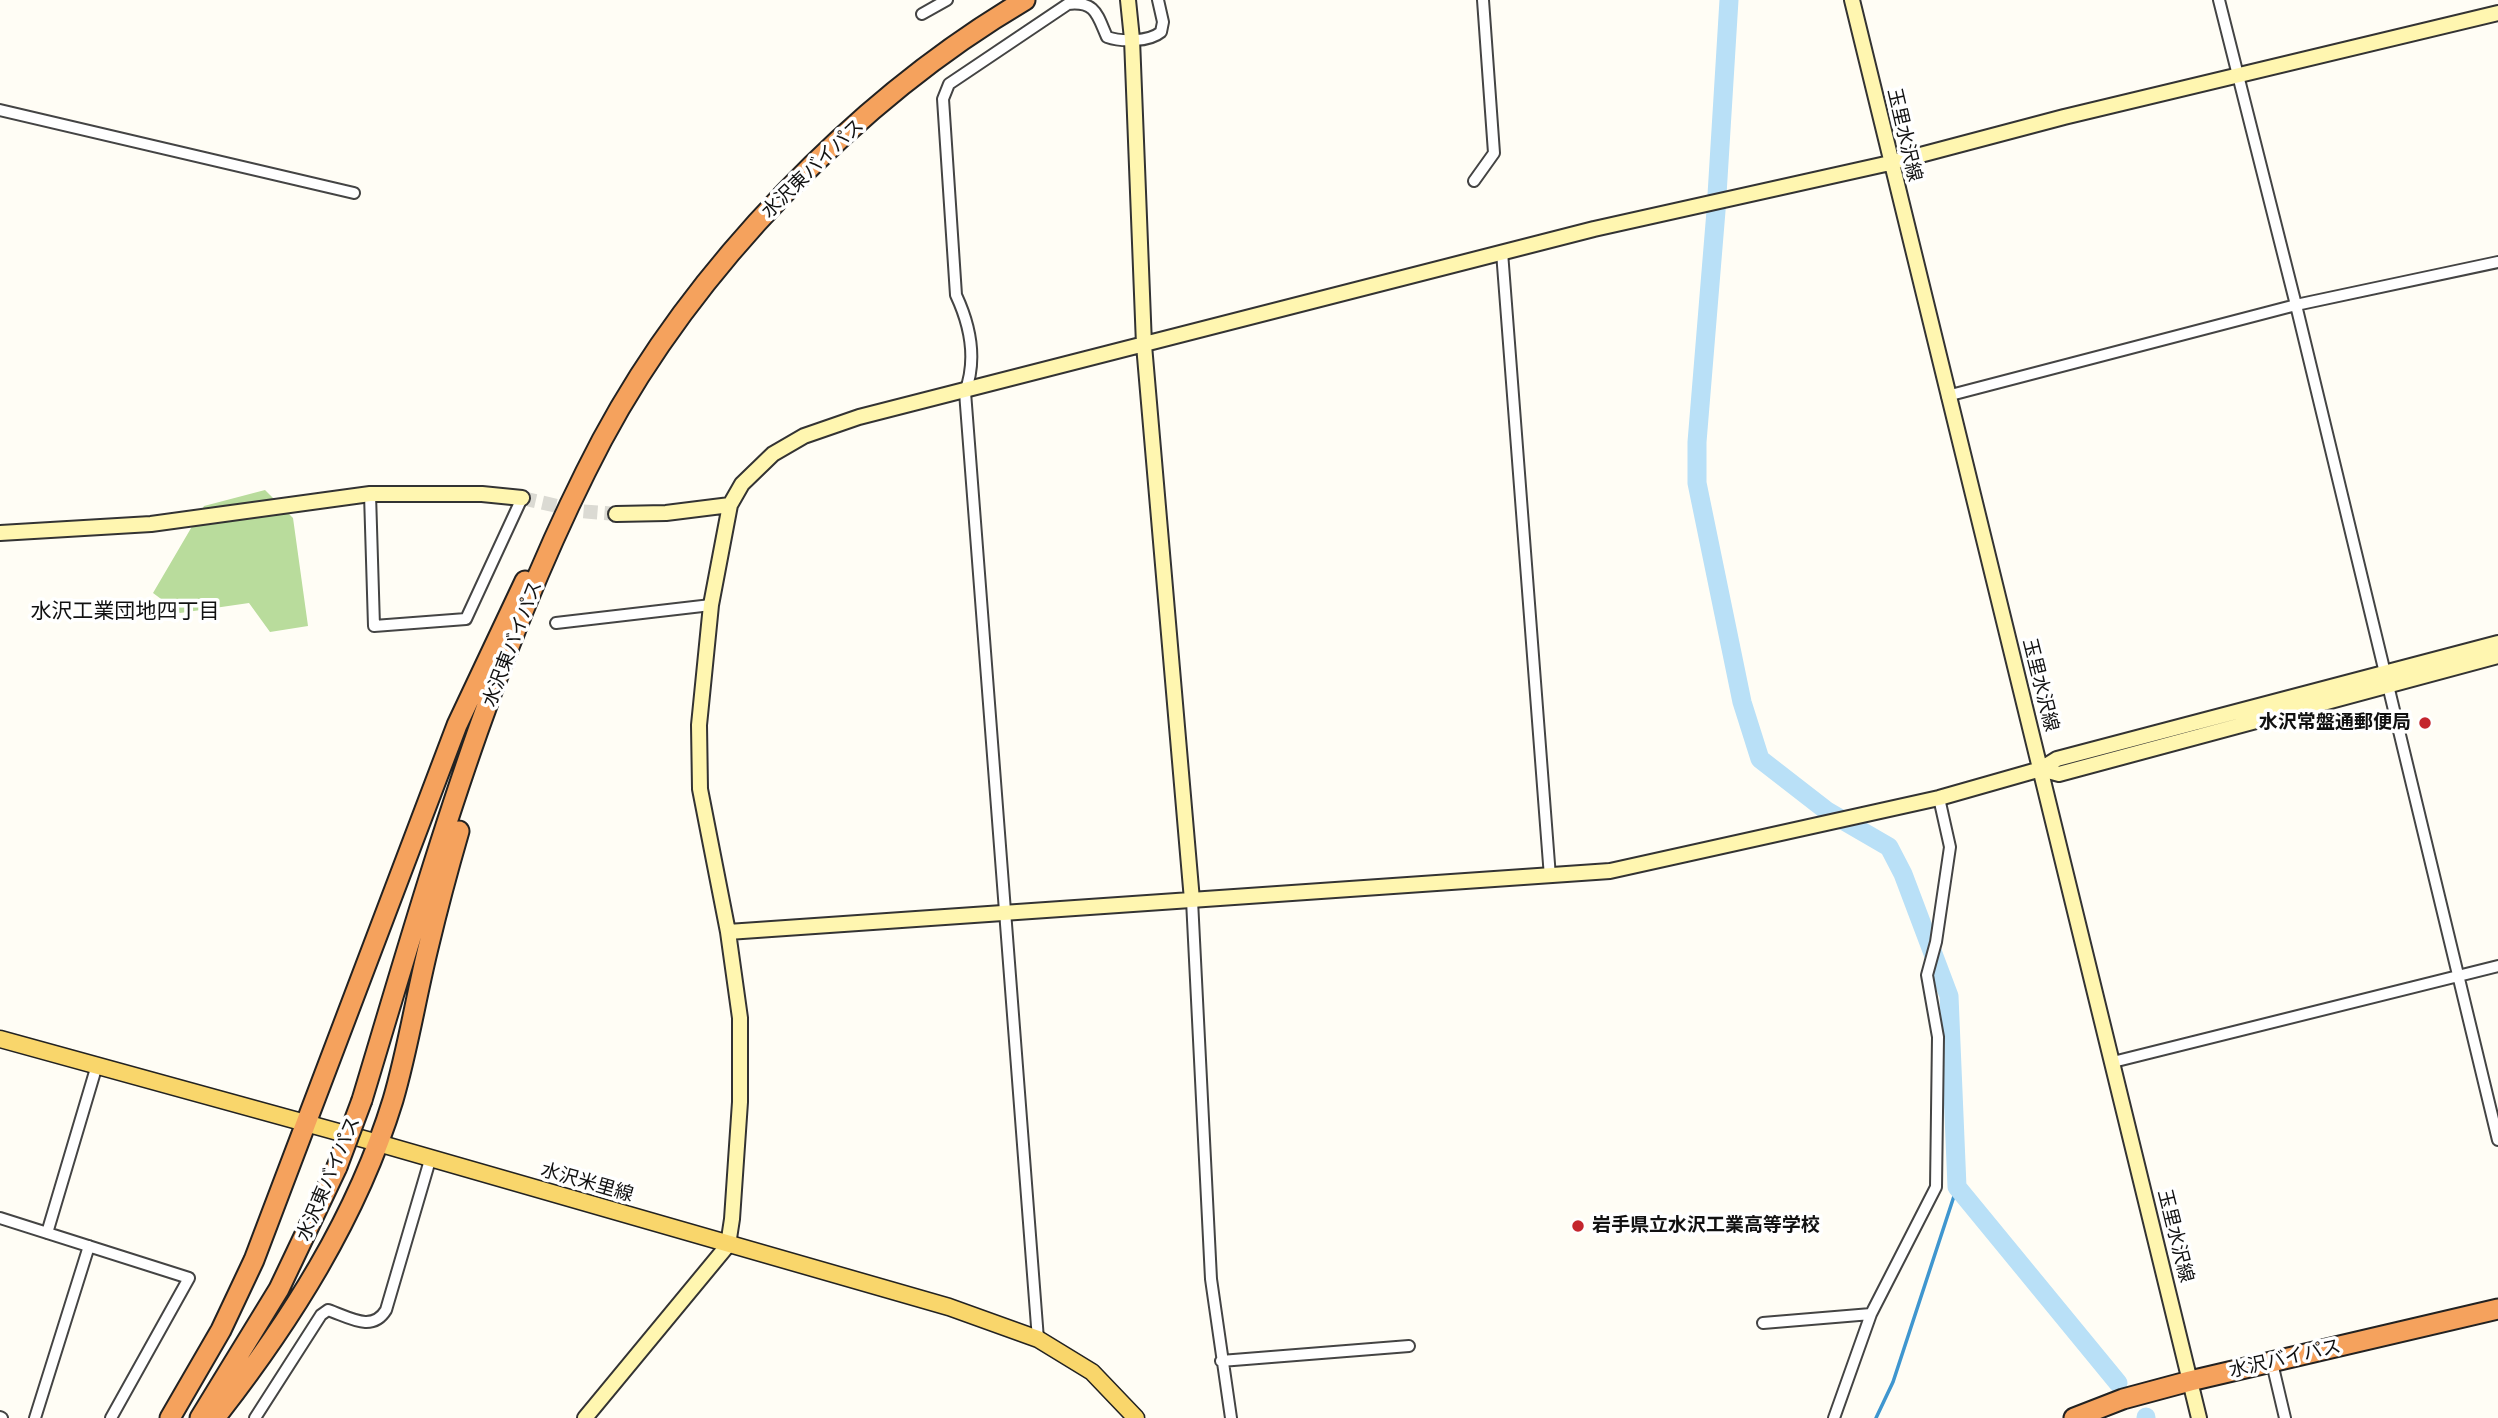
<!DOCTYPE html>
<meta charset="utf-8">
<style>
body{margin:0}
canvas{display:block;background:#fffdf5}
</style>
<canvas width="2498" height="1418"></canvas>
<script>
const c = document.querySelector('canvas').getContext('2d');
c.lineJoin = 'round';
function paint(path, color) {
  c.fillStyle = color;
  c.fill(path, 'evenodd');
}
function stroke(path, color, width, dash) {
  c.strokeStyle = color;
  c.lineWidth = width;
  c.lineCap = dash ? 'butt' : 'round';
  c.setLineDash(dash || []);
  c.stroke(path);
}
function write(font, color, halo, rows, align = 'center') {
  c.font = font + ' "PT Serif","Noto Sans JP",serif';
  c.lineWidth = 7;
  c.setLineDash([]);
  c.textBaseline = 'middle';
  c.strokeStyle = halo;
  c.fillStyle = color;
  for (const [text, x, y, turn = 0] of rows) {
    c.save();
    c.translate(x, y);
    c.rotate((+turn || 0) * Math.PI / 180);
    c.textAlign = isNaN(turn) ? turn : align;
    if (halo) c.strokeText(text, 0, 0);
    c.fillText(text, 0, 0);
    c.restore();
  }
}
paint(new Path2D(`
 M265,490L293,518L308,626L270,632L249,603L180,613L153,593L204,506Z`), '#b9dc9c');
stroke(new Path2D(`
 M1876,1418L1893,1382L1957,1187`), '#3f96cf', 3.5);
stroke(new Path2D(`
 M1729,0L1716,211L1697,442V483L1742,702L1760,759L1827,811L1889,847L1903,874L1949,996L1957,1187L2118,1383
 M2146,1417V1418`), '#b9e0f7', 19);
stroke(new Path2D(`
 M522,498L579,511L616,514`), '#dbdad3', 14, [14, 7]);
const street = new Path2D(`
 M2219,0L2296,305L2498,1140
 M922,14L947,0
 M0,110L354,193
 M1474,181L1494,153L1483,0
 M1502,252L1550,877
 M1947,396L2296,305L2498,262
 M370,494L374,626L466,619L522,498
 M556,623L711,605
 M1192,900L1211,1279L1231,1418
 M2113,1062L2498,966
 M0,1218L189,1278L111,1418
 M47,1233L97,1065
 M1763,1323L1871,1314
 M1038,1339L965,392C977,360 970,325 956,295L943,99L949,84L1068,4C1096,1 1097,15 1107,37C1121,42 1149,42 1161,32L1163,22L1158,0
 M1221,1361L1409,1346
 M2272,1363L2285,1418
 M0,1417L2,1418
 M35,1418L89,1246
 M255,1418L321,1315L328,1310C349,1317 372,1333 386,1310L430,1160
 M1834,1418L1871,1314L1936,1187L1938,1037L1927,975L1936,942L1950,847L1939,798`);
const secondary = new Path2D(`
 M1128,0L1132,39L1144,345L1192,900
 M1852,0L2199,1418
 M616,514L666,513L730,505
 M0,533L151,524L370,494H482L522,498
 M2041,769L2059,774L2498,656
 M728,932L1610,871L1939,798L2041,769L2057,759L2498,643
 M585,1418L728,1245L732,1219L740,1102V1018L728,932L700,789L699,725L711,605L730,505L742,484L773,454L804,436L859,417L1594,229L1890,163L2064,117L2498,13`);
const primary = new Path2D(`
 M0,1039L378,1143L949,1307L1038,1339L1092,1372L1136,1418`);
const highway = new Path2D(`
 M362,1100C429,878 493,647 602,440C694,268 857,99 1025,0
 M170,1418L221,1330L254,1260L457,725L525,581
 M200,1418L279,1289L337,1167
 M215,1418C290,1322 357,1217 393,1100C408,1049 416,996 429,944C438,906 448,869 459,831
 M2074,1418L2123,1399L2190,1381L2498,1309`);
stroke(street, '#444', 14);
stroke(secondary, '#333', 18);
stroke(primary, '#222', 19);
stroke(highway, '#222', 23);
stroke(street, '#fff', 10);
stroke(secondary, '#fff6b0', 14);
stroke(primary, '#f9d66b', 16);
stroke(highway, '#f5a25d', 19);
const highwayBridge = new Path2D(`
 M337,1167L362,1100`);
stroke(highwayBridge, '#222', 23, []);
stroke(highwayBridge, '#f5a25d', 19);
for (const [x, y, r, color] of [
 [2425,723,7,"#c4262e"],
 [1578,1226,7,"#c4262e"]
]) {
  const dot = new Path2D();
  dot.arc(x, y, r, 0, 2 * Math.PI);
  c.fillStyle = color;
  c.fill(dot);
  stroke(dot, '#fff', 2.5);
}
write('19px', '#111', '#fff', [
 ["玉里水沢線",1904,135,77],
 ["水沢東バイパス",813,169,-44],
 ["水沢東バイパス",513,644,-69],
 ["玉里水沢線",2040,685,76],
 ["水沢東バイパス",329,1179,-67],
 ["水沢米里線",587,1183,16],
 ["玉里水沢線",2175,1236,76],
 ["水沢バイパス",2285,1359,-13]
]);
write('bold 19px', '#111', '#fff', [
 ["水沢常盤通郵便局",2411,723],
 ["岩手県立水沢工業高等学校",1592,1226,"left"]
], 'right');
write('21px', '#111', '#fff', [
 ["水沢工業団地四丁目",125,612]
]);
</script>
